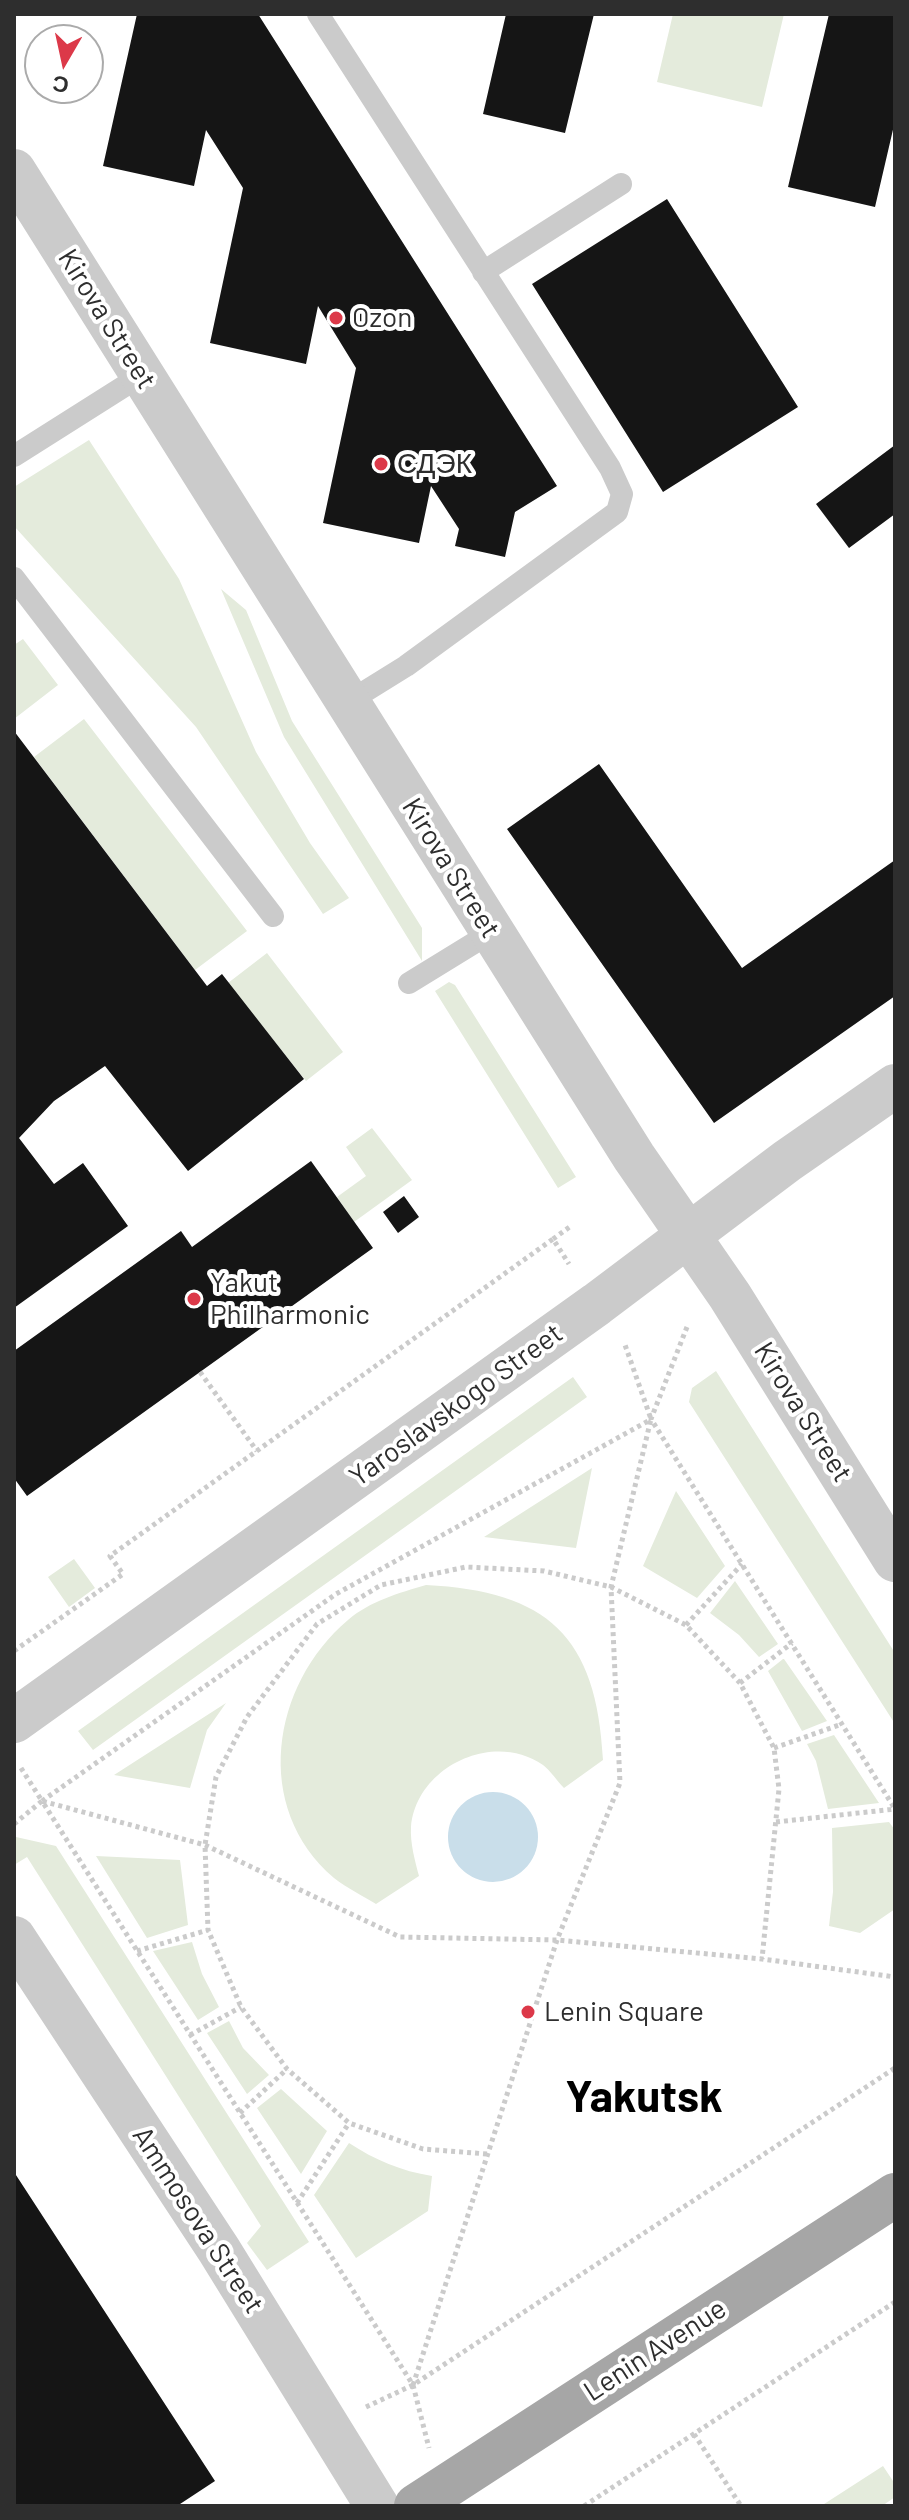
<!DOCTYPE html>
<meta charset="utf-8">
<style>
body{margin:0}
#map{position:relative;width:909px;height:2520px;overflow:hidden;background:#fff;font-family:Barlow,sans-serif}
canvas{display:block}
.frame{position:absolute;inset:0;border:16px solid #2e2e2e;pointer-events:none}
.north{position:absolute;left:24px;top:24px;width:80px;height:80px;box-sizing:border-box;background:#fff;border:2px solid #ababab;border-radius:50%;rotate:189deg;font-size:22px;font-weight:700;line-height:32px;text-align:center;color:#2e2e2e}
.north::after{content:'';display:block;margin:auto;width:28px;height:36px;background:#dc3949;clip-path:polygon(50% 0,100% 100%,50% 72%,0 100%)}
</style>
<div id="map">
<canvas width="909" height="2520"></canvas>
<div class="frame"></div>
<div class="north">С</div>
</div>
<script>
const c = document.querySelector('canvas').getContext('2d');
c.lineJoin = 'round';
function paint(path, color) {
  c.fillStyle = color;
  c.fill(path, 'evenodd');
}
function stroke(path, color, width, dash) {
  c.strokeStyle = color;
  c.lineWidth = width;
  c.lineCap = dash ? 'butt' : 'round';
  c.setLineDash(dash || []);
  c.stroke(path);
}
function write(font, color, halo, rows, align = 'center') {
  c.font = font + ' Barlow,sans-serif';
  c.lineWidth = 8;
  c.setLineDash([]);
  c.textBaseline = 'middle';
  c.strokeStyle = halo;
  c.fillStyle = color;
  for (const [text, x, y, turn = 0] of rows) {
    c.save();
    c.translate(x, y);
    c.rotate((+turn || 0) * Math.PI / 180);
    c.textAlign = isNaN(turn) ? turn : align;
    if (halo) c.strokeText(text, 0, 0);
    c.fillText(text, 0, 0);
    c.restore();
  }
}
paint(new Path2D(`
 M673,14H784L762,107L657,82Z
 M89,440L179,579L256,752L310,843L349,898L323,914L196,727L14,526V487Z
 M221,589L246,610L292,721L422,928V961L284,737Z
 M23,639L58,685L14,719V645Z
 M84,719L247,931L195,970L34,757Z
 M267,953L343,1052L306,1081L228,983Z
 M449,982L455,985L576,1177L558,1188L435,991Z
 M372,1128L412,1180L354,1222L337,1197L366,1176L346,1147Z
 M716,1371L895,1653V1724L689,1402L692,1388Z
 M573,1377L587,1397L93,1750L78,1731Z
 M592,1468L576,1548L484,1537Z
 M676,1491L725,1566L697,1598L643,1566Z
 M74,1559L95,1588L69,1607L48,1577Z
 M735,1581L778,1644L759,1657L739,1635L710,1613Z
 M426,1585C547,1591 597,1636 603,1760L564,1788C557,1781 550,1770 543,1765C493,1730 416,1767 411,1827C410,1843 415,1861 419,1876L376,1904C363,1896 347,1888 334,1878C252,1808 271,1685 348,1620C370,1601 399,1593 426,1585Z
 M783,1659H784L827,1721L802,1731L768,1671Z
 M226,1703L207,1730L190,1788L114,1775Z
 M834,1735L879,1803L828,1809L816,1761L807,1744Z
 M889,1822L895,1830V1909L860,1933L829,1926L833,1892L832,1828Z
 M16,1837L56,1846L309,2242L267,2270L247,2243L261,2226L27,1857L14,1865Z
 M96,1856L180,1860L188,1925L147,1938Z
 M192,1942L202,1974L219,2007L198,2020L153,1951Z
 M229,2021L243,2048L269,2075L247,2094L207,2033Z
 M281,2089L327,2131L301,2174L257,2108Z
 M349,2143C375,2160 401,2171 432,2176L428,2211L356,2258L314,2195Z
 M883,2466L895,2484V2497L882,2506H821Z`), '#e4ebdc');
paint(new Path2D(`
 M448 1837a45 45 0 1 1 90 0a45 45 0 1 1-90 0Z`), '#c9deea');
paint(new Path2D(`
 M137,14H258L557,486L515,512L505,557L455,546L459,529L431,486L419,543L323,523L356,368L318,306L306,364L210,343L243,188L206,130L194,186L103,166Z
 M506,14H594L565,133L483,114Z
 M829,14H895V121L875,207L788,187Z
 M667,199L798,407L663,492L532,284Z
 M895,445V514L849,548L816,504Z
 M14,731L207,986L222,974L304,1079L188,1171L105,1066L54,1101L19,1138L54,1184L83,1163L128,1226L14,1308Z
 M599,764L742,968L895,860V996L714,1123L507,829Z
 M311,1161L373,1248L27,1496L14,1478V1351L181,1231L192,1247Z
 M404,1196L419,1217L398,1233L383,1212Z
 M14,2172L215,2481L177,2506H14Z`), '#151515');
stroke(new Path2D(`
 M553,1239L571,1226
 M687,1327L651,1419L895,1809
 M200,1372L257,1451
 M686,1625L742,1564
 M14,1651L123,1574L110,1556L553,1239L569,1264
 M740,1683L792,1643
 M774,1748L842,1724
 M21,1768L42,1801L205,1845L400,1937L557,1940L762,1959L895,1977
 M42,1801L336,1594L650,1420
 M776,1822L895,1809
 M14,1824L42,1801L413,2385L557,1940L620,1783L611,1587L651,1419L624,1342
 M137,1951L208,1930
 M190,2035L241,2007
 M240,2113L287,2069
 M487,2154L423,2149L349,2123L287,2069L241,2007L208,1930L205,1845L216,1777L247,1717L317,1624L381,1585L466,1567L544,1571L611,1587L686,1625L740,1683L774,1748L779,1789L762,1959
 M297,2203L349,2123
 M413,2385L429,2448
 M366,2407L413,2385L895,2068
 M694,2434L741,2506
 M584,2506L895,2302`), '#cbcbcb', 5, [4, 4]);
stroke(new Path2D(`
 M318,14L610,468L622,494L617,512L406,666L348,702
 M483,272L621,184
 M14,456L142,375
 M14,578L273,916
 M409,983L492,932`), '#cbcbcb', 22);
stroke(new Path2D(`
 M14,171L634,1157L730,1296L895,1560
 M14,1721L597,1304L787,1161L895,1086
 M14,1938L219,2250L377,2506`), '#cbcbcb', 44);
stroke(new Path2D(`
 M416,2506L895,2195`), '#a6a6a6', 44);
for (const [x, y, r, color] of [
 [336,318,8,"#dc3949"],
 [381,464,8,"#dc3949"],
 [194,1299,8,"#dc3949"],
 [528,2012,8,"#dc3949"]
]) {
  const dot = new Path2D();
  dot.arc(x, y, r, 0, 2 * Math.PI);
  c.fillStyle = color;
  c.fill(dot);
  stroke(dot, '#fff', 3);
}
write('28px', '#2e2e2e', '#fff', [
 ["Ozon",352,318],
 ["СДЭК",397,464],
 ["Yakut",210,1283],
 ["Philharmonic",210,1315],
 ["Lenin Square",544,2012]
], 'left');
write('28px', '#2e2e2e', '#fff', [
 ["Kirova Street",107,319,58],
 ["Kirova Street",451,868,58],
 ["Yaroslavskogo Street",456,1405,-36],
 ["Kirova Street",803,1412,58],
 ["Ammosova Street",198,2220,57],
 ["Lenin Avenue",655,2350,-33]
]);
write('bold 44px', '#000', '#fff', [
 ["Yakutsk",644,2097]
]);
</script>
